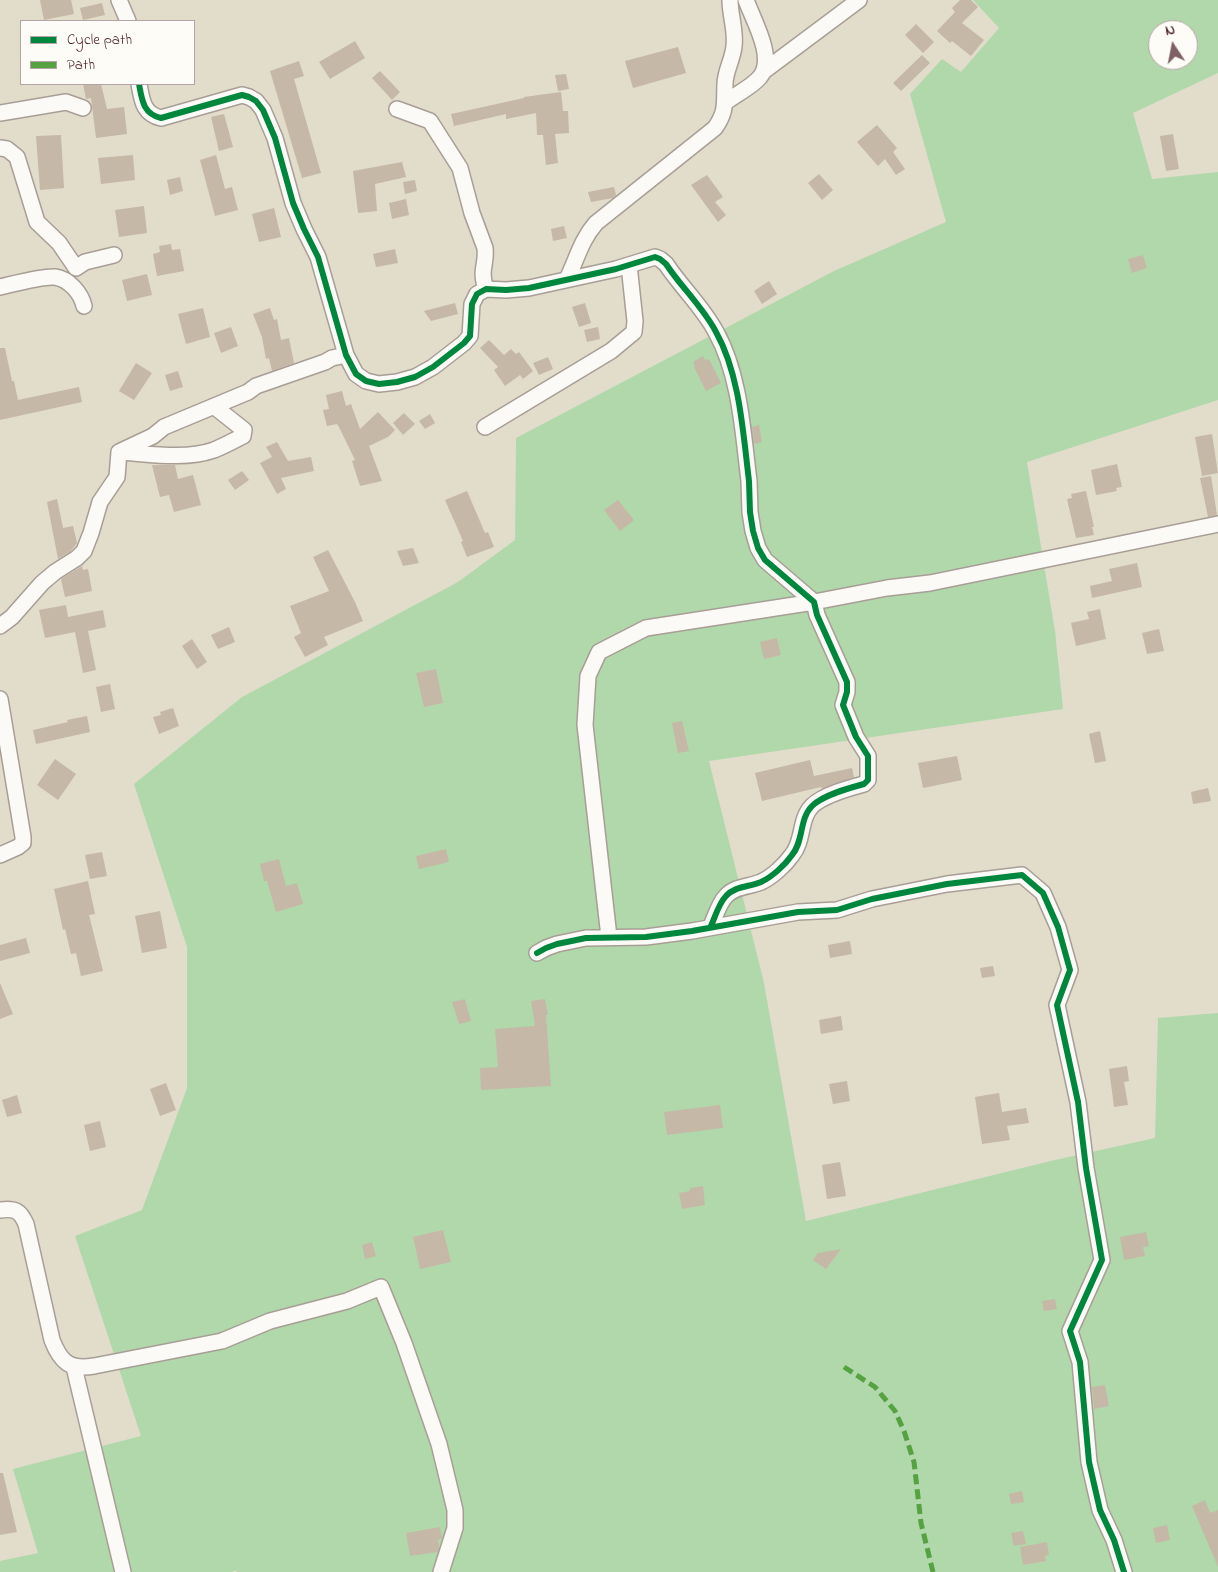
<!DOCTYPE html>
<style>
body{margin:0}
#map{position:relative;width:1218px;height:1572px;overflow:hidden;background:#e2dccb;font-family:"Indie Flower",sans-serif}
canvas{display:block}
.legend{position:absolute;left:20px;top:20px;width:175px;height:65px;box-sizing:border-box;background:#fdfcf7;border:1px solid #b5a4a5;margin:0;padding:6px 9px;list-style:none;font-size:15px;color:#4a1f2b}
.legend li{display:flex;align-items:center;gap:10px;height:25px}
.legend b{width:25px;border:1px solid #b5a4a5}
.north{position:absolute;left:1148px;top:20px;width:50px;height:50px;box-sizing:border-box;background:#fdfcf7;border:1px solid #b5a4a5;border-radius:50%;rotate:349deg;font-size:14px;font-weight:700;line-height:20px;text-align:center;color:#4a1f2b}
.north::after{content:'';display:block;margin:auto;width:18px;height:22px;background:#7f6163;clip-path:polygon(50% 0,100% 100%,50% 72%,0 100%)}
</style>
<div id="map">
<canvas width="1218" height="1572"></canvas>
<ul class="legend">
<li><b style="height:6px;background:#00873e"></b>Cycle path</li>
<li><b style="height:6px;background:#56a243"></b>Path</li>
</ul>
<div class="north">N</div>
</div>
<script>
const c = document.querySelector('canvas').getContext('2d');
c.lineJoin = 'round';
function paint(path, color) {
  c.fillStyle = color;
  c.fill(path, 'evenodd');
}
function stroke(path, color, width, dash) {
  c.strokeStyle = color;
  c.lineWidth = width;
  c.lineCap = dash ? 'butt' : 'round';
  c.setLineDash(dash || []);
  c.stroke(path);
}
paint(new Path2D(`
 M973,0H1218V73L1133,113L1152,179L1218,172V400L1027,462L1055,631L1063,709L709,761L764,983L806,1221L1055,1160L1155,1138L1158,1018L1218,1013V1572H237L236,1570L232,1572H0V1561L38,1553L13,1469L141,1436L75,1236L142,1210L187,1088V947L134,784L242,697L458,582L515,540L516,438L834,271L946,222L910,94L942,59L961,72L999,28ZM1158,30H1188V60H1158Z`), '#b1d8ab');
paint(new Path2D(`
 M40,0H71L74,14L44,20Z
 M960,0H971L978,7L962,23L984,40L971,56L952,41L950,43L937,31L955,12L952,8Z
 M102,3L105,15L83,20L80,8Z
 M916,24L934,42L923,53L905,35Z
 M355,41L365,58L330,79L319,62Z
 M678,47L686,73L633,88L625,61Z
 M922,55L930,63L901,91L893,83Z
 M299,61L304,76L294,79L321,173L302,178L270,71Z
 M380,71L400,92L392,100L372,78Z
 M566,74L569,89L558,91L555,75Z
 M83,84H101L107,109L124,107L127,134L96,138L91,98L86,99Z
 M561,92L563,111H568L569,133L555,134L558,163L546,165L543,135H537L536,113L506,119V114L454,126L451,114L524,98V97Z
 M224,114L233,147L219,151L211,117Z
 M877,125L897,148L893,152L905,169L896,175L885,159L878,166L857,142Z
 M1173,134L1179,169L1166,171L1160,136Z
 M61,135L64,188L40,190L36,136Z
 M133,155L135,180L101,184L98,158Z
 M216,155L225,189L232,187L238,210L215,216L200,160Z
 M402,162L406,177L375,184L377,211L358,213L353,171Z
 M819,174L833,190L822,200L808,183Z
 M707,175L723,197L715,202L726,215L718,222L691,185Z
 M180,177L183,191L170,195L167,180Z
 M415,180L417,191L405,194L403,182Z
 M614,187L616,195L613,198L591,202L588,192Z
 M406,199L409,215L392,219L389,203Z
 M144,206L147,233L119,237L115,210Z
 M274,208L281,237L259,242L252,214Z
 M564,226L567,238L553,241L551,229Z
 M171,244L172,250L180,249L184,271L157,276L153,254L160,252L159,246Z
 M395,249L398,263L376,267L373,254Z
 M1143,255L1147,268L1132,273L1128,259Z
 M147,274L152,295L127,301L122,280Z
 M769,281L777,294L762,304L754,291Z
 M455,303L458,314L431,321L424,311Z
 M585,303L591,323L579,327L572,307Z
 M203,308L210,337L186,344L178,314Z
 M270,308L274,320L277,319L281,340L289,338L294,363L272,371L269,358L266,359L262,337L253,314Z
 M231,327L238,346L221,353L214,333Z
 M598,327L600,339L587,342L584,330Z
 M489,340L504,355L511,349L516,354L519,352L533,371L523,379L520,375L505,386L494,370L498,367L480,348Z
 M0,348H5L12,381H14L18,400L79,387L82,402L0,420Z
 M703,356L705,360L709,359L721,383L706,391L694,367L695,366L693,362Z
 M548,357L553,369L539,375L533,363Z
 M136,363L152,373L134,400L119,391Z
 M178,371L183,387L170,391L165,375Z
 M342,391L346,406L351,404L360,429L378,412L395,430L388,437L369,446L382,481L360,486L352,461L355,460L339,427L337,424L327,426L323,410L329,409L326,395Z
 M404,413L415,424L403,435L393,423Z
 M430,414L435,423L425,429L419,421Z
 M759,425L762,442L754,444L752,427Z
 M1212,434L1218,473L1202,476L1195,437Z
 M277,442L288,461L311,457L314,471L281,478L286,489L277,494L260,463L272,457L266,447Z
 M1117,464L1122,487L1116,488L1117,491L1096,495L1091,470Z
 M152,465H175L178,479L193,475L201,505L174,512L169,495L160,497Z
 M242,471L249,480L235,490L228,480Z
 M1211,476L1217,515L1208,517L1200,478Z
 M467,491L485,533L488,532L494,547L467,557L461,542L463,541L445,500Z
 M1086,491L1094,527H1092L1094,535L1076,538L1067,499L1072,498L1071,494Z
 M57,499L63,528L73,526L77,543L71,551L58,559L47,502Z
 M618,500L634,520L620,531L604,510Z
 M413,548L419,563L403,566L397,551Z
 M328,550L355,602L363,621L324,637L328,645L305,657L294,637L301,633L290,606L329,591L313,557Z
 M1137,563L1142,587L1092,598L1090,586L1112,581L1109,569Z
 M82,566L83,570L88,569L92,591L65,597L61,579Z
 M66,605L68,617L103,610L106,627L88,631L96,670L83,673L75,632L45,638L39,610Z
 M1100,609L1106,639L1076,646L1071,623L1089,619L1087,612Z
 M229,627L235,642L218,649L211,635Z
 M1159,629L1164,651L1147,654L1142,633Z
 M777,638L781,655L764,659L760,642Z
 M192,639L207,662L197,669L182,646Z
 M436,669L443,703L424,707L416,673Z
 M110,684L115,709L101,712L96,687Z
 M173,708L179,726L159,734L153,717L161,715L160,712Z
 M87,716L90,732L36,744L33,730L68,722L67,720Z
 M682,721L689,751L678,753L672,723Z
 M1100,731L1106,761L1095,763L1089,734Z
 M957,756L962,780L923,788L918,763Z
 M55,759L76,774L58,800L37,785Z
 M810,760L814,776L852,768L854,777L822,789L821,787L762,801L755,773Z
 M1208,788L1211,801L1193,804L1191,792Z
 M446,849L449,862L419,869L416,856Z
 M102,852L107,876L90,879L85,855Z
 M279,859L286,886L297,883L303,904L276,912L267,881H264L260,864Z
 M88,881L95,914L89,915L103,971L81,976L76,953L71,954L65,929L63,930L54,889Z
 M160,911L167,948L142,953L135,916Z
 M26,938L30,953L0,961V945Z
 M850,941L852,954L830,958L828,945Z
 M993,966L995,976L982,978L980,968Z
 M0,983L13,1014L0,1019Z
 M465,999L471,1021L459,1024L452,1002Z
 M545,999L548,1015H546L551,1086L481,1090L480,1068L498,1067L495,1029L535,1026L531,1001Z
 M841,1016L843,1030L821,1034L819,1020Z
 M1127,1066L1129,1081L1124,1082L1128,1105L1114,1107L1109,1069Z
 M847,1081L850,1101L833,1104L829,1084Z
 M166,1083L176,1110L160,1116L150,1089Z
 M999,1093L1002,1112L1026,1108L1029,1123L1007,1126L1010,1140L982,1144L975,1097Z
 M17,1095L22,1113L7,1117L2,1100Z
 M720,1105L723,1128L667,1135L664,1112Z
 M100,1121L106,1147L90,1151L84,1125Z
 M840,1162L846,1196L827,1199L822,1165Z
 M703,1186L705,1205L682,1209L679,1193L690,1191V1188Z
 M443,1230L451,1262L420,1269L413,1237Z
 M1146,1232L1149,1246L1143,1247L1145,1256L1124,1260L1120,1237Z
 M372,1242L376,1256L365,1259L362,1245Z
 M841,1249L826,1269L813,1260L818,1253Z
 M1055,1299L1057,1309L1044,1311L1042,1301Z
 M1105,1385L1109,1406L1094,1409L1092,1387Z
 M0,1473H3L17,1532L0,1535Z
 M1022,1491L1024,1502L1011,1504L1009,1494Z
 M1205,1500L1210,1513L1218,1510V1567L1192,1506Z
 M1167,1525L1170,1540L1156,1543L1153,1528Z
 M440,1527L442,1538L438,1540L439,1547L438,1552L410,1556L406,1533Z
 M1023,1531L1026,1544L1014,1546L1011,1533Z
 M1047,1542L1049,1555L1045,1556L1046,1561L1023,1565L1020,1547Z`), '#c6b8a6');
const minor = new Path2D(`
 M119,0L128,21
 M764,71L859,0
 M139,84C142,100 143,114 161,118L242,95L249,97L256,101L263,110L275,138L293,203L304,229L318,257L346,355L356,374L366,381L379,384L397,382L415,377L433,367L464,343L470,336L472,304L477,294L486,289L506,290L529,288L616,269L655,257L660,259L666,264C681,287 703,307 716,332C740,375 743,433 749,481L750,512L753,531L758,548L765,560L814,602L817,615L847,682V692L843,705L856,737L868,756V780L864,784C849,788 823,795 812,806C799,819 804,841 792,855C785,865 772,877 761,882C749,887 735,886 726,896C719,903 715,917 711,926
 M726,102C736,94 752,87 760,77C776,58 753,20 746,0
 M397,109L430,121L460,168L472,213L485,248C487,266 479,268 486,289
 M0,113L66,102L83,108
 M0,148L7,149L17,157L37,222L59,243L76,268L85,262L114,255
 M567,279C577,259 581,240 596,223L715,128C727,111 724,103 725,84C725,71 733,59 734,46C736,31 730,15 730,0
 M0,287C13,284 42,276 55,277C69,279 81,293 84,306
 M485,427L611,351L634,332L635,321L629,265
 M119,452L153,436L164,427L248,392L256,386L325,362L332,358L346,355
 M121,452C151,454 185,460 214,450C224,446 233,441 243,436L244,430L215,407
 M0,626L12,617L42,583L55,572L77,558L84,551L91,533L100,502L117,477L119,452
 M0,699L23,837V843L18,847L0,855
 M609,937L585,725L588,676L599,652L646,628L814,602L887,588L930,583L1218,524
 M537,953L546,948L557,944L586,938L646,937L692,931L798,912L837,910L872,899L947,884L1022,875L1043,893L1058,927L1070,970L1057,1005L1078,1102L1086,1168L1102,1260L1070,1331L1080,1362L1089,1462L1100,1510L1114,1540L1124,1572
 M0,1210C14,1208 20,1210 26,1224L52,1340C61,1363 70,1370 94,1366L222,1341L270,1321L347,1301L381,1287L404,1343L439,1444L455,1510V1528L441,1572
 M74,1367L123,1572`);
stroke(minor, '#a89e96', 18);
stroke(minor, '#fbfaf7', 15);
stroke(new Path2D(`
 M844,1367L875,1387L895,1411L904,1431L914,1462L921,1523L933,1572`), '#56a243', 5, [10, 5]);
stroke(new Path2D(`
 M139,84C142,100 143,114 161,118L242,95L249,97L256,101L263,110L275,138L293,203L304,229L318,257L346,355L356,374L366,381L379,384L397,382L415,377L433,367L464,343L470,336L472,304L477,294L486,289L506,290L529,288L616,269L655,257L660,259L666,264C681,287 703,307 716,332C740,375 743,433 749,481L750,512L753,531L758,548L765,560L814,602L817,615L847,682V692L843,705L856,737L868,756V780L864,784C849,788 823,795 812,806C799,819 804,841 792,855C785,865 772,877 761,882C749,887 735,886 726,896C719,903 715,917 711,926
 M537,953L546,948L557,944L586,938L646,937L692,931L798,912L837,910L872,899L947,884L1022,875L1043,893L1058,927L1070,970L1057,1005L1078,1102L1086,1168L1102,1260L1070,1331L1080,1362L1089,1462L1100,1510L1114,1540L1124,1572`), '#00873e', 6);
</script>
